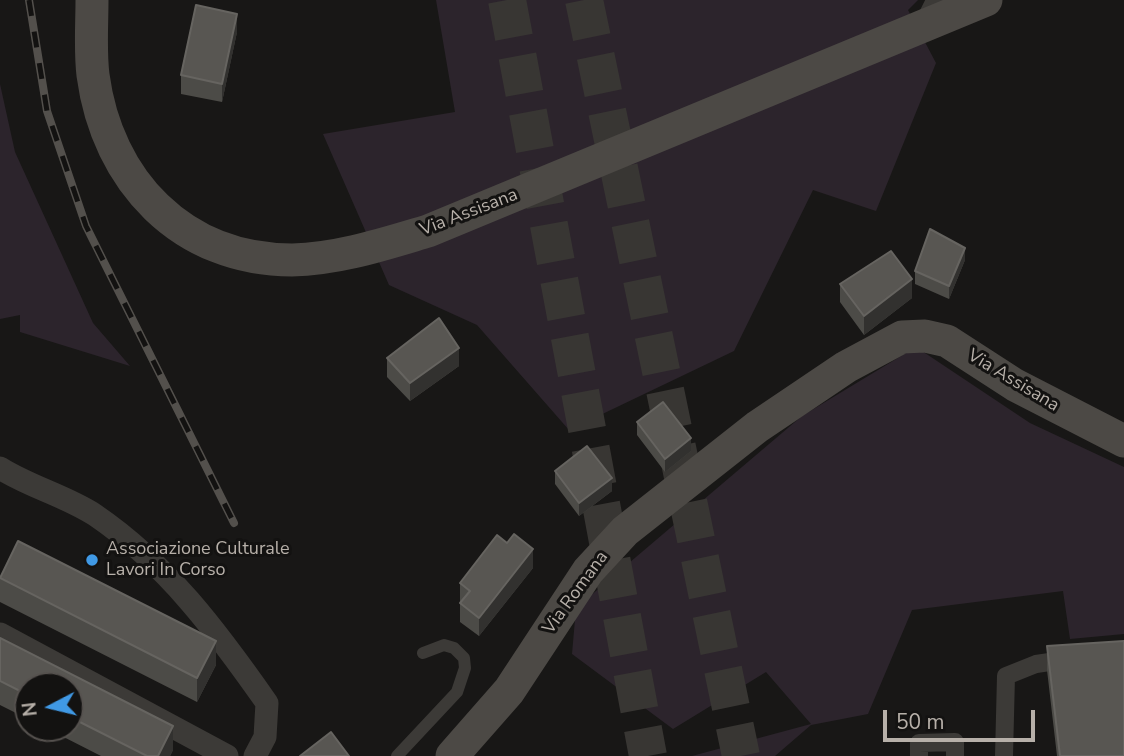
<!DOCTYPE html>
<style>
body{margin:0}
#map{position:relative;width:1124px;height:756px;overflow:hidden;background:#181716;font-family:"Nunito Sans",sans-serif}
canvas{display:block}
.north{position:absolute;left:14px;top:672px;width:70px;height:70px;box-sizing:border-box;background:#131211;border:2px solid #55514e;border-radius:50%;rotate:263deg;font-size:19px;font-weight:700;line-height:28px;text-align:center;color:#b7b0a9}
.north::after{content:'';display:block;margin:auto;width:24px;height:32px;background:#4099e5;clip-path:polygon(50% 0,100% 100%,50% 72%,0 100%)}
.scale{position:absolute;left:883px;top:710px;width:152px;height:32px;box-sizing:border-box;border:4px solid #b7b0a9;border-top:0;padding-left:9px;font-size:21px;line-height:24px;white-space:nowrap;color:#b7b0a9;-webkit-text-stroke:5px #131211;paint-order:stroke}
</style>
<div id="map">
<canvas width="1124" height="756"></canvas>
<div class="north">N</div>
<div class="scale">50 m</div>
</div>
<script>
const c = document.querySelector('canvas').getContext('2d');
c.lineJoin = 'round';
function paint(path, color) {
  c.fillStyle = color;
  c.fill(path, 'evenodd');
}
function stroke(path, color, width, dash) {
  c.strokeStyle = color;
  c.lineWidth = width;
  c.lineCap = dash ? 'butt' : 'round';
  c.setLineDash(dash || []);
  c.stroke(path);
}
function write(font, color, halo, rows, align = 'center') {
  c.font = font + ' "Nunito Sans",sans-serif';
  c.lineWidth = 6;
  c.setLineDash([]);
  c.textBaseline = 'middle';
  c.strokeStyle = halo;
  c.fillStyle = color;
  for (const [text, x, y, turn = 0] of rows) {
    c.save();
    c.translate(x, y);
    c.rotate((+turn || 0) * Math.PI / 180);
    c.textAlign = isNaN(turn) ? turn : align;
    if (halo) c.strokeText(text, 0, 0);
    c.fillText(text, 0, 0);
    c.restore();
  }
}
paint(new Path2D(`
 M436,0H918L908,10L936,63L876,211L813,190L734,351L569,430L477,325L389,285L323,134L455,112Z
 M0,84L15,152L93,323L130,366L20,332V315L0,319Z
 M916,347L1030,423L1124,467V634L1070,639L1063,591L912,610L868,714L811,725L775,756H692L811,724L766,672L673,729L572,654L576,608L802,416Z`), '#2c242c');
stroke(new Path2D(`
 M507,0L648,756
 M584,0L741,756`), '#383633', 38, [38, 19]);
stroke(new Path2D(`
 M397,756L457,692L465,668L464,658L454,648L444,645L423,653`), '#3c3a37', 12);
stroke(new Path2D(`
 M919,756V743L955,742V756
 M1004,756L1006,676L1036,664L1070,659`), '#3c3a37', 18);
stroke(new Path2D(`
 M924,28L938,0
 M0,468C30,487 66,496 95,515C167,564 218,633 267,703L265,737L255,756
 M0,634L227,756`), '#3c3a37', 23);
stroke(new Path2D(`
 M92,0C92,24 90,51 93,75C107,181 182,260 292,260C339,259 384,244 428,231L986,0
 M452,756L509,691L588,571L625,531L757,427L846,367L902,337L925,336L947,341L1015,385L1124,441`), '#4c4945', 33);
const rail = new Path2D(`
 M29,0L47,111L86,226L234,523`);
stroke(rail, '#53504c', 8);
stroke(rail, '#131211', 5, [16]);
paint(new Path2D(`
 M237,32L222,102L181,94V75Z
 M965,260L949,299L915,284V271Z
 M840,284L912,298L864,335L840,302Z
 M387,358L459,366L410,401L387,377Z
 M637,422L691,451L665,472L637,435Z
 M555,471L612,491L579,516L555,484Z
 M533,568L479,636L460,622V583Z
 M0,578L216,665L197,702L0,602Z
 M0,638L173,750L170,756H101L46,728H70V686H28V719L0,705Z
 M1047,646L1124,756H1057L1047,670Z`), '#4c4b47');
paint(new Path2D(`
 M237,14V32L222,102V84Z
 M965,248V260L949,299V286Z
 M912,279V298L864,335V316Z
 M459,348V366L410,401V383Z
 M691,438V451L665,472V459Z
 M612,478V491L579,516V503Z
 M533,549V568L479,636V618Z
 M216,641V665L197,702V678Z
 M173,726V750L170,756H158Z`), '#32312f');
const building = new Path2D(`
 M196,5L237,14L222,84L181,75Z
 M930,229L965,248L949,286L915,271Z
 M891,251L912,279L864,316L840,284Z
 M439,318L459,348L410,383L387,358Z
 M663,402L691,438L665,459L637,422Z
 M587,446L612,478L579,503L555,471Z
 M514,534L533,549L479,618L460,603L470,591L460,583L497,535L507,543Z
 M18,541L216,641L197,678L0,578Z
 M0,638L173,726L158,756H147L70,717V686H28V695L0,681Z
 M1124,641V756H1060L1047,646Z
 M331,732L349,756H300Z`);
paint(building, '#585652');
stroke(building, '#666460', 2);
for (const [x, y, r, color] of [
 [92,560,7,"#4099e5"]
]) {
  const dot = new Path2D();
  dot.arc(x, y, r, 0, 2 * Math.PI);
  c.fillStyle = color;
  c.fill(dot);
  stroke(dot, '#131211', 2.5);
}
write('18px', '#b7b0a9', '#131211', [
 ["Via Assisana",469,213,-21],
 ["Via Assisana",1013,381,31],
 ["Via Romana",576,593,-54]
]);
write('18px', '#b7b0a9', '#131211', [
 ["Associazione Culturale",106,550],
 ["Lavori In Corso",106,571]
], 'left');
</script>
